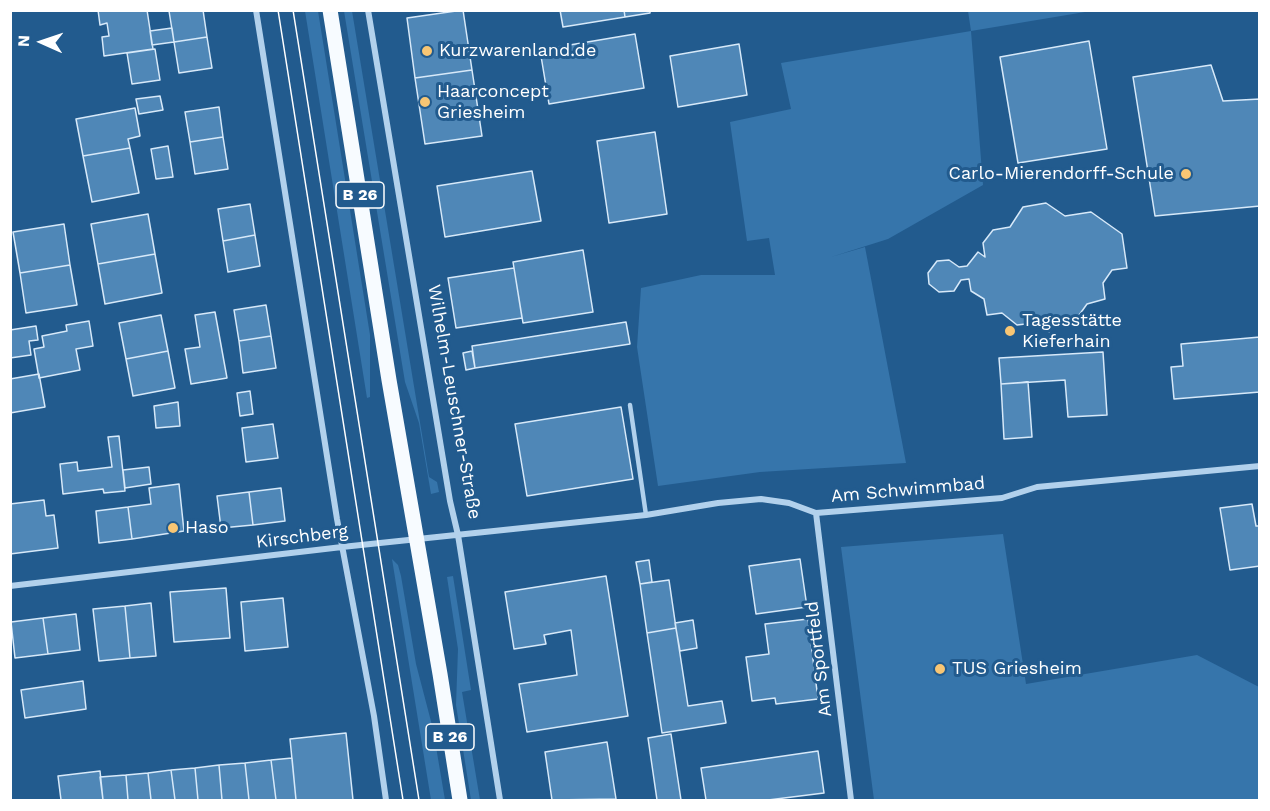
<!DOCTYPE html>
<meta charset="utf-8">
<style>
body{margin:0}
#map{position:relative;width:1270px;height:811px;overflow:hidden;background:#225b8e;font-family:"Work Sans",sans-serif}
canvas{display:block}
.frame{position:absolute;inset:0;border:12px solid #fff;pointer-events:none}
.north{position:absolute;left:12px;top:12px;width:60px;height:60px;-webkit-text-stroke:4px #225b8e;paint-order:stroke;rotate:273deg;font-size:16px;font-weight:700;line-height:24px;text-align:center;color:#fff}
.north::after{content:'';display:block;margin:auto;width:21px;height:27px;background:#fff;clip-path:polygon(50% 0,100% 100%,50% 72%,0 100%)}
</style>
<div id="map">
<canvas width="1270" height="811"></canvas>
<div class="frame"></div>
<div class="north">N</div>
</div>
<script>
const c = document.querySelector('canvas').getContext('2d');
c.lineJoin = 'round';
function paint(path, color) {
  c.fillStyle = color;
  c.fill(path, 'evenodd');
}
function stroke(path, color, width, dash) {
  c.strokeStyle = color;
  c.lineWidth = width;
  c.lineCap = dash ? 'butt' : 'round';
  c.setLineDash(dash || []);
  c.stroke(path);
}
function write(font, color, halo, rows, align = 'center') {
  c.font = font + ' "Work Sans",sans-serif';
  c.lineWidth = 6;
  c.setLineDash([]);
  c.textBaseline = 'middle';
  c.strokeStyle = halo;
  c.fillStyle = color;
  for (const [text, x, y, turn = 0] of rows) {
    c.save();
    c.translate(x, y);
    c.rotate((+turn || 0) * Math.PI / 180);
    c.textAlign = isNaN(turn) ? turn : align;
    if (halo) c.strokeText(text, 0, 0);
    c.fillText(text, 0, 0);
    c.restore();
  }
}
paint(new Path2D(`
 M305,11H318L370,335V397L367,398Z
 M344,11H352L429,477L437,482L439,492L431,494L419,423L405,382Z
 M968,11H1091L971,31L983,185L888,239L831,257L865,247L906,463L760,472L658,486L637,347L641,288L701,275H775L769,238L747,241L730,122L791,109L781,63L971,31Z
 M1003,534L1026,684L1197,655L1259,687V800H874L841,547Z
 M392,559L398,565L401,576L416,664L433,729L445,800H431Z
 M453,576L471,690L462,692L480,800H471L456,705L458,649L447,577Z`), '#3675ab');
const building = new Path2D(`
 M98,10H147L153,49L104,56L102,37L109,36L107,23L100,25Z
 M203,10L207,37L174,42L169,11Z
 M463,10L472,70L415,78L407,18Z
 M560,10H624L625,17L563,27Z
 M624,10H650V13L625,17Z
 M172,28L174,42L152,45L150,31Z
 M635,34L644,88L549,104L540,50Z
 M207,37L212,68L179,73L174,42Z
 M1089,41L1107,149L1018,163L1000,57Z
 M739,44L747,95L678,107L670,56Z
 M155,49L160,80L132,84L127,53Z
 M1211,65L1223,101L1260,99V206L1155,216L1133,77Z
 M472,70L482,136L425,144L415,78Z
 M160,96L163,110L139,114L136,99Z
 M219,107L223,137L190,142L185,112Z
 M135,108L140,136L128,139L130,148L83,156L76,119Z
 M655,132L667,214L609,223L597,141Z
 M223,137L228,169L195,174L190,142Z
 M168,146L173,177L156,179L151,149Z
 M130,148L139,193L92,202L83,156Z
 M532,171L541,221L445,237L437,186Z
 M1046,203L1065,216L1091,212L1122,234L1127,268L1112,270L1103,283L1105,299L1087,304L1077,318L1058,321L1049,332L1034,323L1017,325L1002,313L987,315L984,299L971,291L969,279L961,280L954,291L939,292L929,284L928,273L937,261L949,260L959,267L967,266L978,252L985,257L983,243L993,230L1010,227L1023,207Z
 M250,204L255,235L223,241L218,209Z
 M148,214L155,254L98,264L91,224Z
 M64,224L70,265L20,273L13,232Z
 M255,235L260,266L228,272L223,241Z
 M583,250L593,312L523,323L513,262Z
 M155,254L162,293L105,304L98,264Z
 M70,265L77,305L26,313L20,273Z
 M514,268L522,318L456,328L448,278Z
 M266,305L271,336L239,341L234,310Z
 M215,312L227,378L191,384L185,349L200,347L195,315Z
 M161,315L168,351L126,359L119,323Z
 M89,321L93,346L76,349L80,370L39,378L34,349L44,347L42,336L67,331L66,325Z
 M626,322L630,344L475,368L472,346Z
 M36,326L38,340L29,341L31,355L10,358V330Z
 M271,336L276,368L243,373L239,341Z
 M1260,337V392L1174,399L1171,367L1183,366L1181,344Z
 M168,351L175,388L133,396L126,359Z
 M472,351L475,368L466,370L463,353Z
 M1103,352L1107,415L1068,417L1065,380L1001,384L999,358Z
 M39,374L45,407L10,413V379Z
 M1028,382L1032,437L1004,439L1001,384Z
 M250,391L253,414L240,416L237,393Z
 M178,402L180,426L156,428L154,406Z
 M621,407L633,479L527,496L515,424Z
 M273,424L278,458L246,462L242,428Z
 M119,436L125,491L104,493L103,489L63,494L60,464L77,462L78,471L112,467L108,437Z
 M149,467L151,484L125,488L123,470Z
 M179,484L184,531L132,539L128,507L151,504L149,488Z
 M281,488L285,521L253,525L249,492Z
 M249,492L253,525L221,528L217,496Z
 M44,500L46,516L54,515L58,548L10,554V504Z
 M1252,504L1256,526H1260V566L1230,570L1220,508Z
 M128,507L132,539L99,543L96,511Z
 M800,559L807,607L756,614L749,566Z
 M649,560L652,582L640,584L636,562Z
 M606,576L628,716L527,732L519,684L577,675L571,630L544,635L546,644L514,649L505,592Z
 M669,580L676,628L647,633L640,584Z
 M226,588L230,638L174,642L170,592Z
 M283,598L288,647L245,651L241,602Z
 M151,603L156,656L130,658L125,606Z
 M125,606L130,658L99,661L93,609Z
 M76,614L80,650L48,654L43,618Z
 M43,618L48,654L15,658L11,622Z
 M808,619L818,699L776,704L775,698L752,701L746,657L769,654L765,624Z
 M693,620L697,648L680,651L675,623Z
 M676,628L688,706L722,701L726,723L662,733L647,633Z
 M83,681L86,709L25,718L21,690Z
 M346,733L353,800H296L290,739Z
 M671,734L681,800H657L648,738Z
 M607,742L616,799L552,800L545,752Z
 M818,751L824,793L768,800H706L701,768Z
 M292,758L296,800H276L271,760Z
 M271,760L276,800H249L245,763Z
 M245,763L249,800H222L219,765Z
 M219,765L222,800H198L195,768Z
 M195,768L198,800H175L171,770Z
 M171,770L175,800H151L148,773Z
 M100,771L103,800H61L58,776Z
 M148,773L151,800H128L126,775Z
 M126,775L128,800H103L100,777Z`);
paint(building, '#4f87b7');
stroke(building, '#d7e9f9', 1.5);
stroke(new Path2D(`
 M630,405L646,515`), '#b2d1ec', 4.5);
stroke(new Path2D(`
 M256,10L337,519L374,716L386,800
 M368,10L450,501L458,535L500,800
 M816,513L851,800
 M10,586L342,547L646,515L718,503L761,499L789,503L816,513L1002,498L1037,487L1260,466`), '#b2d1ec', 6);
stroke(new Path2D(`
 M330,10L389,380L440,674L460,800`), '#f7fbff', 15);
stroke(new Path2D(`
 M278,10L403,800
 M293,10L419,800`), '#fff', 1.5);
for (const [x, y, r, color] of [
 [427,51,6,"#f8c674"],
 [425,102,6,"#f8c674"],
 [1186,174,6,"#f8c674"],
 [1010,331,6,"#f8c674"],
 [173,528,6,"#f8c674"],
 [940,669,6,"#f8c674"]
]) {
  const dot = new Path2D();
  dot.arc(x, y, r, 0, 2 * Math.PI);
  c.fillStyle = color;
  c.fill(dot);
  stroke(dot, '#225b8e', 2);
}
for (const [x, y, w] of [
 [360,195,48],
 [450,737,48]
]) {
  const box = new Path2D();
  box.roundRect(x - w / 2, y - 13, w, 26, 4.5);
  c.fillStyle = '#225b8e';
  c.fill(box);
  stroke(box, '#fff', 1.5);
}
write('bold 16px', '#fff', null, [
 ["B 26",360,195],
 ["B 26",450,737]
]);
write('18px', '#fff', '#225b8e', [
 ["Kurzwarenland.de",439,51],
 ["Haarconcept",437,92],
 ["Griesheim",437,113],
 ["Carlo-Mierendorff-Schule",1174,174,"right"],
 ["Tagesstätte",1022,321],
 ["Kieferhain",1022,342],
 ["Haso",185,528],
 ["TUS Griesheim",952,669]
], 'left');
write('18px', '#fff', '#225b8e', [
 ["Wilhelm-Leuschner-Straße",454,402,80],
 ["Am Schwimmbad",908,490,-5],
 ["Kirschberg",302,537,-7],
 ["Am Sportfeld",819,659,-97]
]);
</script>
